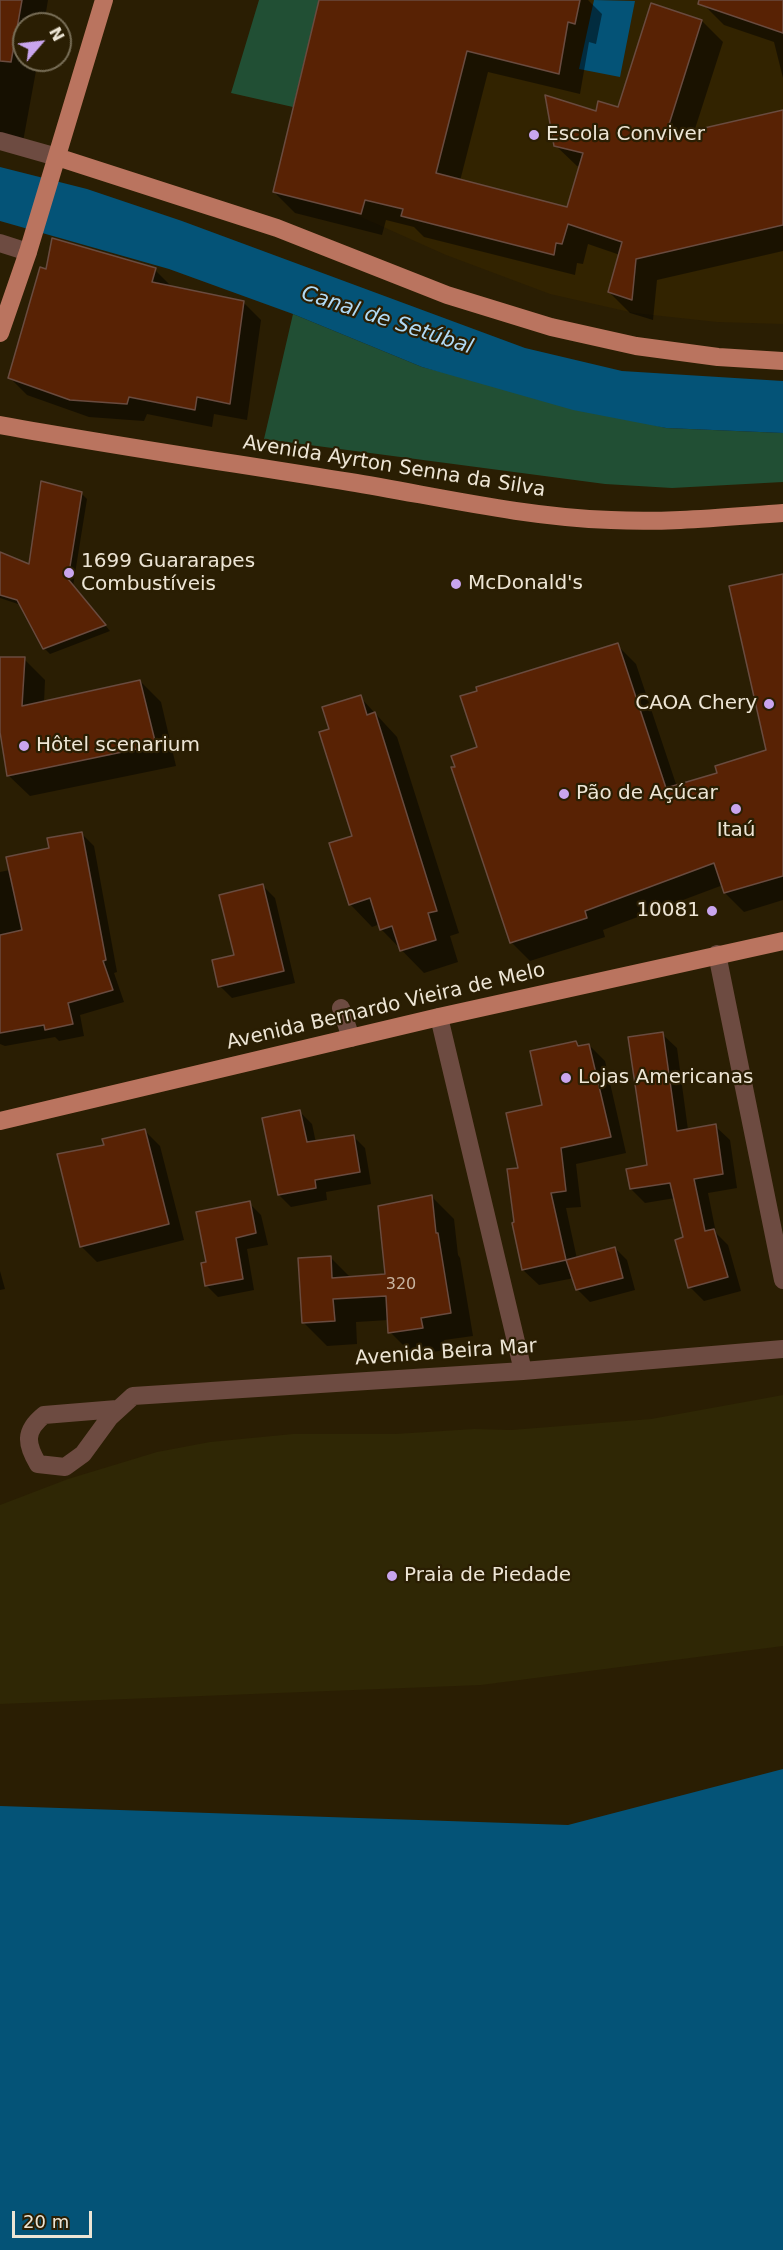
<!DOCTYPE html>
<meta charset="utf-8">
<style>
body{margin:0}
#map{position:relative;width:783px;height:2250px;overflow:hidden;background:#2a1e03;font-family:"DejaVu Sans",sans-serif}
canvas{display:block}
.north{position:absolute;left:12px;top:12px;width:60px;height:60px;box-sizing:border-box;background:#2a1e03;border:2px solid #786e57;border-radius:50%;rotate:62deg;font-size:16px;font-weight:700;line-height:24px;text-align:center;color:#ede5d5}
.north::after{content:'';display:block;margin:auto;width:21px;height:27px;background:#c9a5ee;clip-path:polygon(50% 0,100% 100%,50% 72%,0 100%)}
.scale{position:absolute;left:12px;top:2211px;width:80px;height:27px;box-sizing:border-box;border:3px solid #ede5d5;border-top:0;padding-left:8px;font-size:18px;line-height:21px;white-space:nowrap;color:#ede5d5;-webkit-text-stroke:4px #2a1e03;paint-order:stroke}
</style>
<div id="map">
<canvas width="783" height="2250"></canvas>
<div class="north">N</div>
<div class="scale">20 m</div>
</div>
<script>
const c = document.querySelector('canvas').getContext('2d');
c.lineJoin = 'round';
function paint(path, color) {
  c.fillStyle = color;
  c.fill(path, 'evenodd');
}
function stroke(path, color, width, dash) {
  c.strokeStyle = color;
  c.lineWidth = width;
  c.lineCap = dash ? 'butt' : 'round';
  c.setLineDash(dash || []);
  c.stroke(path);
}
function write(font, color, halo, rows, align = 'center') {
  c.font = font + ' "DejaVu Sans",sans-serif';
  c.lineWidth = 4.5;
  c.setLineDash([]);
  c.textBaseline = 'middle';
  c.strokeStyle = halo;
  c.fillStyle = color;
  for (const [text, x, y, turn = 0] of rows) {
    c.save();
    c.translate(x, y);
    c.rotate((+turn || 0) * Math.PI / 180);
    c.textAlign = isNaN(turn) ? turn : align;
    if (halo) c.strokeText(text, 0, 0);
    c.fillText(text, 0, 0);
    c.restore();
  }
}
paint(new Path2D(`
 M319,0H783V324L717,322L634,313L550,294L446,255L276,179Z`), '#322300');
paint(new Path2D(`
 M259,0H319L293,107L231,93Z
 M293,314L422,367L666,428L783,433V482L672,488L605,484L264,439Z`), '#214f34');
paint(new Path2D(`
 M783,1395V1646L481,1685L0,1704V1505L68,1479L157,1452L210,1442L293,1434H395L474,1429L511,1430L651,1419Z`), '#2f2705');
paint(new Path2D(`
 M594,0L635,1L620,77L579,69Z
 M0,167L87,189L182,221L525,348L622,371L783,381V433L666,428L573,410L422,367L293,314L169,269L0,221Z
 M783,1769V2250H0V1806L568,1825Z`), '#045377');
paint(new Path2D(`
 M0,0H48L44,24H24V60H38L22,147L0,142Z
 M320,0H588L602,14L596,44L589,42L580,94L488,72L460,181L568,209L580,167L577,166L555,145L597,112L619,109L652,5L702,21L723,42L694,132L783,112V251L657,280L653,320L630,313L609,292L620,255L588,244L583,264L577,263L575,275L424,237L414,227L386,220L382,235L295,213L274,192Z
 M705,0H783V78L774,42L724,25L703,4Z
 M155,270L173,288L244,303L261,320L247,420L214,414L212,427L147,414L144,421L89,417L27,395L10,378Z
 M81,493L87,499L73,586L110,631L50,654L44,648L21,605L0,598V553L30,566Z
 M783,575V900L744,912L725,893L723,885L603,930L605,937L530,961L511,942L479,748L617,645L636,664L677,787L719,774L768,751Z
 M0,659H24L45,680L44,703L140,681L161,702L176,766L30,796L9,776L0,723Z
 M360,697L397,737L459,933L450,936L458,962L424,973L381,929L380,924L372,927L350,904L354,837L330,730Z
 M82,834L94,846L117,972L114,973L124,1002L80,1015L84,1036L59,1041L55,1037L5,1046L0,1044V872L10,870Z
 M263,886L275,898L295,983L232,998L220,986L236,956Z
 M662,1034L677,1048L688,1130L715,1126L730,1140L737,1188L708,1193L716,1233L728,1245L741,1291L704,1301L690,1287L685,1239L675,1198L645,1203L631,1189L648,1166Z
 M576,1042L581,1047L589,1045L605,1061L626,1153L576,1164L581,1207L566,1208L577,1259L615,1248L627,1260L635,1290L590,1302L578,1290L574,1278L539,1285L523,1270L515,1224L520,1169L544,1106Z
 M300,1112L312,1124L316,1143L353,1136L365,1148L371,1184L326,1192L327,1200L291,1207L279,1195Z
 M144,1130L160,1146L184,1240L97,1262L82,1247L59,1155L105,1146Z
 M431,1196L454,1219L458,1255L460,1258L473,1336L444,1340L445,1350L413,1355L390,1332L389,1320L356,1322L357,1344L327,1346L304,1323L330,1257L351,1278L386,1276Z
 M249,1203L261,1215L268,1245L247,1249L254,1290L218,1297L206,1285L207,1263Z
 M0,1271L5,1289L0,1290Z`), '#0007');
const building = new Path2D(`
 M0,0H22L11,62L0,61Z
 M319,0H580L575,24L568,22L559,74L467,51L436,173L567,207L583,153L554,146L545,95L596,111L598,101L618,107L651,3L702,20L665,137L783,110V225L636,259L632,300L608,292L622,242L568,224L562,244L556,243L554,255L401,216L403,209L365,200L361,214L273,192Z
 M699,0H783V33L698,4Z
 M52,238L156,268L152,282L244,301L230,404L197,397L195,410L129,397L127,404L70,400L8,378L40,267L46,269Z
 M41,481L82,492L68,579L106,625L43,649L17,600L0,595V552L29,564Z
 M783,574V876L724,893L714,863L585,911L587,918L510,943L451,767H455L451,756L477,747L460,696L477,691L476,687L618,643L666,788L717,773L715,766L766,750L729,586Z
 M0,657H25L22,706L140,680L156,745L7,776L0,732Z
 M361,695L367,715L375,712L437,911L428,913L436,940L400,951L392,926L380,930L370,898L349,905L329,843L352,836L319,732L329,729L322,707Z
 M82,832L106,960L103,961L113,990L68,1003L73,1024L45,1030L44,1025L0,1033V935L22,930L6,857L49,848L47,838Z
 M263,884L284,971L218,987L212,960L234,955L219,895Z
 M663,1032L677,1131L716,1124L723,1174L694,1179L705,1231L714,1229L728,1277L688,1288L675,1240L683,1237L670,1183L630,1189L626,1169L647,1165L628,1037Z
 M576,1041L578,1046L589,1044L611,1137L561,1148L566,1191L551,1193L566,1260L522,1270L512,1223L514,1222L507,1169L518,1168L506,1113L542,1105L530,1051Z
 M300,1110L307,1142L354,1135L360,1172L315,1180L316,1188L278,1195L262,1118Z
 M145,1129L169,1224L80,1247L57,1154L104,1145L102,1139Z
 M432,1195L436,1233H438L451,1313L421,1318L423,1328L388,1333L386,1296L333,1299L335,1321L302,1323L298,1258L331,1256L332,1278L385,1274L378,1206Z
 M250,1201L256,1233L236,1238L243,1279L205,1286L201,1263L206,1262L196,1212Z
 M615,1247L623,1278L576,1290L566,1260Z`);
paint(building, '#582204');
stroke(building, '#694b3f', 1.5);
stroke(new Path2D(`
 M0,141L57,157
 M0,243L28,252
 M717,954L783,1280
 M341,1008L351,1038
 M439,1017L523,1371
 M117,1409L44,1415C24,1431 26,1444 38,1464L65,1467L83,1454L110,1417L133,1396L523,1371L783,1349`), '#6d4b41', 18);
stroke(new Path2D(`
 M57,157L277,228L447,295L551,327L636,346L718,357L783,361
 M0,333L28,252L104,0
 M0,425C116,446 233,463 350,482C436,496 523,517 611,520C668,523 725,517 783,513
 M0,1121L439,1017L783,941`), '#ba745f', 18);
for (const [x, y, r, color] of [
 [534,135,6,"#c9a5ee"],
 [69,573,6,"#c9a5ee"],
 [456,584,6,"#c9a5ee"],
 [769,704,6,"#c9a5ee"],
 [24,746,6,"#c9a5ee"],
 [564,794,6,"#c9a5ee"],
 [736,809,6,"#c9a5ee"],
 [712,911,6,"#c9a5ee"],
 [566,1078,6,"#c9a5ee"],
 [392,1576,6,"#c9a5ee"]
]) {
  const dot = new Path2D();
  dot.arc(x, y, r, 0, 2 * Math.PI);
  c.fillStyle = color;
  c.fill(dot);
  stroke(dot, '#2a1e03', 2);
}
write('16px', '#c8b4a1', null, [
 ["320",401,1285]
]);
write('20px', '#ede5d5', '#2a1e03', [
 ["Escola Conviver",546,135],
 ["1699 Guararapes",81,562],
 ["Combustíveis",81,585],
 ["McDonald's",468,584],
 ["CAOA Chery",757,704,"right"],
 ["Hôtel scenarium",36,746],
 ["Pão de Açúcar",576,794],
 ["Itaú",736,831,"center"],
 ["10081",700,911,"right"],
 ["Lojas Americanas",578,1078],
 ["Praia de Piedade",404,1576]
], 'left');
write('20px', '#ede5d5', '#2a1e03', [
 ["Avenida Ayrton Senna da Silva",394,467,9],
 ["Avenida Bernardo Vieira de Melo",386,1007,-13],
 ["Avenida Beira Mar",446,1353,-4]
]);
write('italic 21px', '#b1daf5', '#2a1e03', [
 ["Canal de Setúbal",387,321,18]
]);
</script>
